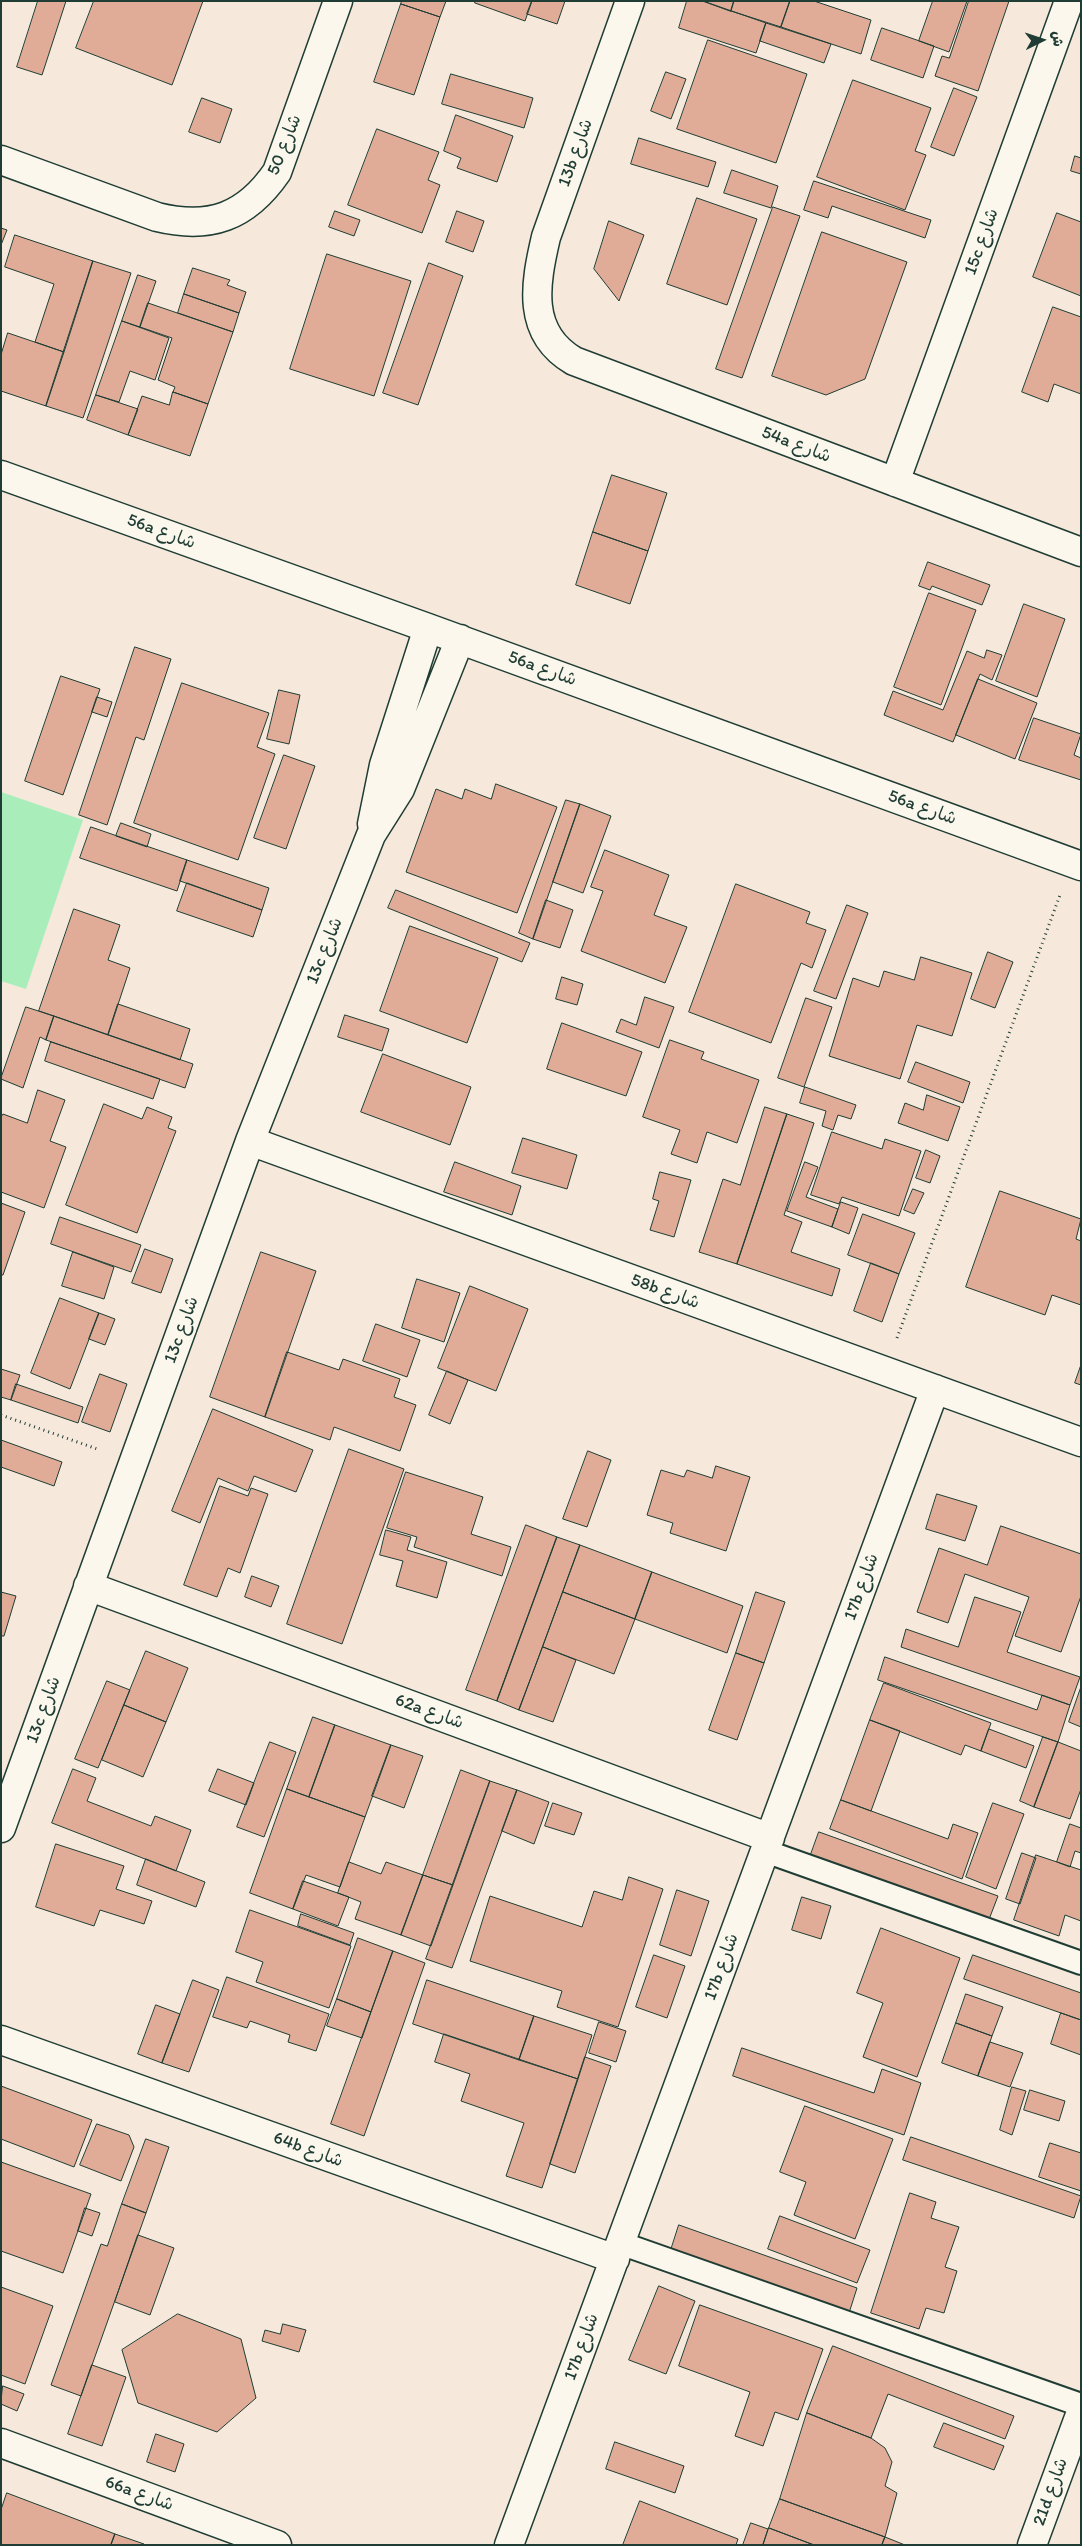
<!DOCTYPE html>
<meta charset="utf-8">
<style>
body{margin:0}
#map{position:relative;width:1082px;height:2546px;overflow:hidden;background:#f6e8db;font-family:Itim,"Playpen Sans Arabic",sans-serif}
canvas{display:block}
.frame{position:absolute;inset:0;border:2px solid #1f3d34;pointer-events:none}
.north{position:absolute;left:1017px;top:15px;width:50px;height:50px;-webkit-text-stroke:4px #fbf7ec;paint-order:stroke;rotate:86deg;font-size:14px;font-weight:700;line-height:20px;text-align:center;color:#1f3d34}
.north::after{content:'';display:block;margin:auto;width:18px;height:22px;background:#1f3d34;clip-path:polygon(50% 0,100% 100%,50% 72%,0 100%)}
</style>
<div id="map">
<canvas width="1082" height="2546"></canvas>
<div class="frame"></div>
<div class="north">ش</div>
</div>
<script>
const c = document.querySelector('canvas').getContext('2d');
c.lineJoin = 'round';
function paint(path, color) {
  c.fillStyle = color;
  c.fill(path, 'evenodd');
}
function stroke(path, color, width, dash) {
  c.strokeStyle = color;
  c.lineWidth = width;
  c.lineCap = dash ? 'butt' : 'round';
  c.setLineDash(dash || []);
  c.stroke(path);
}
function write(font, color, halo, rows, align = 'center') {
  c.font = font + ' Itim,"Playpen Sans Arabic",sans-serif';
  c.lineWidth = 5;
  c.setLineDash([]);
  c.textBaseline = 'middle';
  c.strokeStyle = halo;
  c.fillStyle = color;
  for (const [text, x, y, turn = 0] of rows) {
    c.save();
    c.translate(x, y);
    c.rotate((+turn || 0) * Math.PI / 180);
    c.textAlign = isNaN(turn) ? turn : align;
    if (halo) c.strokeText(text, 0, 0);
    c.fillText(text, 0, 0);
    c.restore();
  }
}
paint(new Path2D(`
 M1,792L83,820L26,989L1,981Z`), '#a9eeba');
const building = new Path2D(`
 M38,1H66L42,75L17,67Z
 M94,1H203L172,85L76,48Z
 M402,1H446L440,17L401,4Z
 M475,1H532L525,21L475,3Z
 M532,1H565L557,24L527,14Z
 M687,1H703L766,23L756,53L679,28Z
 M703,1H734L731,11Z
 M734,1H790L781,27L731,11Z
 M790,1H814L871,20L861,54L781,27Z
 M933,1H967L949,52L919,41Z
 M969,1H1009L978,91L935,76L942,56L949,58Z
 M401,4L440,17L414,95L374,82Z
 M766,23L831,44L824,63L760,41Z
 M882,28L934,46L923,78L871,60Z
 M708,40L807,74L776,163L677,129Z
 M666,72L686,79L671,119L651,111Z
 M451,74L533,98L524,128L442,104Z
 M853,80L931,108L915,151L926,155L905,210L817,177Z
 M954,88L977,97L954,156L931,147Z
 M202,98L232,109L220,143L189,132Z
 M456,115L513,136L497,182L457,168L461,158L444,151Z
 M377,129L439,152L428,180L440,185L422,233L348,205Z
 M639,138L716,162L708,187L631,164Z
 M1075,156L1081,158V174L1071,171Z
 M732,170L778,186L771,208L724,193Z
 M814,181L931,220L925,238L832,206L828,218L804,210Z
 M697,198L757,219L727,305L667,284Z
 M773,207L800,216L742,378L716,369Z
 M335,211L360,220L354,236L329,227Z
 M457,211L484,221L473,252L446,242Z
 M1057,213L1081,222V296L1033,277Z
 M609,221L644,235L619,301L594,269Z
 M1,228L7,230L1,245Z
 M822,232L907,262L865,379L826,395L772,376Z
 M15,235L93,261L64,352L35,342L54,284L5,267Z
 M327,254L411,281L374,396L290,369Z
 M93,261L131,273L83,418L46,406Z
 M429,263L463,276L418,405L383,393Z
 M193,268L230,280L227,285L246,292L239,313L184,294Z
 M138,275L156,281L140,327L122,321Z
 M184,294L239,313L233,332L178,313Z
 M148,303L233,332L208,404L173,392L175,387L158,380L172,338L140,327Z
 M1053,307L1081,317V394L1054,384L1048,402L1022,392Z
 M122,321L169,338L155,380L130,371L119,402L96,395Z
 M8,333L64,352L46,406L1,391V355Z
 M173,392L208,404L190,456L128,435L142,396L169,405Z
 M96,395L138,409L128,435L87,420Z
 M612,475L667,493L648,551L593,532Z
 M593,532L648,551L630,604L576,585Z
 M928,562L990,585L982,605L932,586L930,590L919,586Z
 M929,593L976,610L941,705L894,687Z
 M1024,604L1065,619L1037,697L996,681Z
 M135,647L171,659L144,740L136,737L107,825L79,815Z
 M987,650L1002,655L992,680L980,674L953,742L884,715L893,691L943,710L967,651L984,658Z
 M61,676L100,689L63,795L25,781Z
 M978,679L1037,703L1015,759L956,735Z
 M182,683L269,713L257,747L275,754L238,860L134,823Z
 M279,690L300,695L289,744L267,739Z
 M97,697L112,702L107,717L92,712Z
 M1034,718L1081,734L1074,755L1081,758V780L1019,760Z
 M284,755L315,766L286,849L254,838Z
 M496,784L557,807L517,913L406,872L436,789L462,799L465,789L491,799Z
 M566,800L580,804L533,939L519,933Z
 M580,804L611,816L583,893L553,882Z
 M121,823L151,834L147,847L116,836Z
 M91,827L187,860L177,891L80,858Z
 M605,850L669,875L654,915L687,927L665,983L581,951L603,891L591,887Z
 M187,860L269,888L262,910L180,881Z
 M187,883L262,910L253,937L177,911Z
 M736,884L810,912L806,923L826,930L812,968L801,963L771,1043L689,1012Z
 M396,890L530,943L522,962L388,908Z
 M546,900L573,910L560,948L533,939Z
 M847,905L868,913L836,999L814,991Z
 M74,909L120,925L108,960L130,968L108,1035L39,1011Z
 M410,926L498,958L467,1043L380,1011Z
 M988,952L1013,962L995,1008L971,999Z
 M921,957L972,973L952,1036L917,1025L900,1079L829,1056L853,978L879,987L884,971L914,980Z
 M562,977L583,984L577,1005L556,999Z
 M645,997L674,1007L659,1048L616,1032L621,1019L636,1025Z
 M806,998L832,1007L804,1087L778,1078Z
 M118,1004L190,1029L180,1060L108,1035Z
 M26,1007L54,1016L46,1040L40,1037L23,1088L1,1079Z
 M345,1015L389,1029L382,1051L338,1037Z
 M54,1016L193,1064L185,1088L46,1040Z
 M562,1023L642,1052L626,1096L547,1069Z
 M670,1040L704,1052L701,1059L759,1080L737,1143L707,1132L697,1163L671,1154L680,1130L643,1117Z
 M51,1042L160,1079L153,1099L45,1061Z
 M383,1054L471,1087L450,1145L361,1112Z
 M916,1062L970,1082L963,1103L908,1082Z
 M805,1087L856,1105L851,1119L838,1115L833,1130L822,1126L826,1111L800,1103Z
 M38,1090L65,1100L50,1141L66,1147L44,1208L1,1192V1117L3,1114L27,1123Z
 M927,1095L960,1107L948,1141L898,1123L905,1103L923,1110Z
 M104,1104L142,1119L147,1107L172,1117L168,1128L176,1131L137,1233L66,1205Z
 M765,1107L787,1114L737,1264L699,1252L723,1179L740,1185Z
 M787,1114L814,1123L784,1215L802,1222L791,1252L840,1269L832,1296L737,1264Z
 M832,1132L882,1149L885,1139L921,1151L899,1216L842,1197L839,1204L811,1195Z
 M523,1138L577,1155L567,1189L512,1173Z
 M926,1150L940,1156L930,1183L916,1178Z
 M455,1162L521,1186L512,1215L444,1192Z
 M805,1162L818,1167L806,1197L838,1209L832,1227L787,1211Z
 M660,1172L691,1180L674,1237L650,1230L659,1201L653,1199Z
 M913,1189L924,1193L914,1214L904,1210Z
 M1000,1191L1081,1219L1076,1239L1081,1241V1305L1052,1295L1045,1315L966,1287Z
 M841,1202L858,1208L849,1234L832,1227Z
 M1,1203L25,1212L3,1275H1Z
 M863,1214L915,1233L899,1274L848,1255Z
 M60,1217L141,1245L131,1272L51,1244Z
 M145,1249L173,1259L161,1293L132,1283Z
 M73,1252L114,1267L104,1299L62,1286Z
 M261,1252L316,1271L265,1417L210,1397Z
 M871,1263L899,1274L882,1322L854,1311Z
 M417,1279L460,1293L444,1342L402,1328Z
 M470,1286L528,1309L496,1391L438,1368Z
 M60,1298L99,1313L70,1389L31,1373Z
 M99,1313L115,1319L105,1345L89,1339Z
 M376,1324L420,1340L407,1377L363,1361Z
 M287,1352L339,1370L343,1359L400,1379L394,1397L416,1405L400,1451L334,1427L330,1440L265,1417Z
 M1081,1365V1385L1075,1383Z
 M1,1369L20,1375L11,1400L1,1397Z
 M447,1371L468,1380L450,1424L429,1415Z
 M100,1374L127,1384L110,1432L82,1422Z
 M16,1384L83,1407L78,1423L11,1400Z
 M213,1409L313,1450L296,1492L254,1476L248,1491L218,1478L200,1523L172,1511Z
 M1,1440L62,1462L54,1486L1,1467Z
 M349,1449L404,1469L342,1644L287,1624Z
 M588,1451L611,1460L587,1527L563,1519Z
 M716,1466L750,1477L726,1551L670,1533L673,1523L647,1515L661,1470L684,1477L687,1470L712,1478Z
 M406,1472L483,1497L471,1534L511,1547L502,1576L414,1547L417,1537L387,1528Z
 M220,1486L248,1496L251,1488L268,1494L240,1573L228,1568L217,1597L184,1585Z
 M937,1494L977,1506L965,1541L926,1529Z
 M526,1525L557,1537L497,1701L466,1690Z
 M1001,1526L1081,1554V1596L1061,1652L1015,1636L1029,1597L965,1574L948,1623L917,1612L939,1548L987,1565Z
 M386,1530L411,1537L407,1550L447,1562L437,1598L396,1586L403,1561L380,1555Z
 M557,1537L580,1545L519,1710L497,1701Z
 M580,1545L652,1572L635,1619L563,1592Z
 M652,1572L743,1606L727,1653L635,1619Z
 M252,1576L279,1586L271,1607L245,1597Z
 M1,1592L16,1596L4,1636H1Z
 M563,1592L635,1619L614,1674L543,1647Z
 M756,1592L785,1602L764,1663L736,1653Z
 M975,1597L1021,1612L1007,1652L1080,1677L1070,1705L901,1647L906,1629L958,1647Z
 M543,1647L576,1660L553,1722L519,1710Z
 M146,1651L188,1668L166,1722L124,1705Z
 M736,1653L764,1663L737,1740L709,1730Z
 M885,1657L1037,1710L1042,1695L1070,1705L1058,1742L878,1680Z
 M107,1681L130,1690L98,1768L75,1759Z
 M884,1683L991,1723L981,1751L965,1745L961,1755L870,1720Z
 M1081,1687V1727L1069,1722Z
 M124,1705L166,1722L143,1777L102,1760Z
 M313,1717L335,1725L309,1797L287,1789Z
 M870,1720L900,1731L871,1811L841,1800Z
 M335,1725L391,1745L365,1817L309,1797Z
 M989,1729L1034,1746L1026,1768L981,1751Z
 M1043,1737L1058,1742L1034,1807L1020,1801Z
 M270,1742L296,1752L264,1837L237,1827Z
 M1058,1742L1081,1751V1789L1070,1819L1034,1807Z
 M391,1745L423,1756L404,1808L372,1796Z
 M73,1769L96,1778L87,1801L151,1826L155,1816L191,1830L176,1871L52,1823Z
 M218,1769L254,1783L246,1805L209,1791Z
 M461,1770L490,1781L453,1885L423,1875Z
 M490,1781L517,1790L452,1968L426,1959Z
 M287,1789L365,1817L340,1887L306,1875L293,1909L250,1893Z
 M517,1790L549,1802L534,1844L502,1831Z
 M841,1800L948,1839L953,1824L978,1833L962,1879L830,1829Z
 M553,1803L582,1813L574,1835L545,1826Z
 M993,1803L1024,1814L996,1889L966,1877Z
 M1070,1824L1081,1828V1853L1075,1851L1070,1867L1057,1862Z
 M819,1832L998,1896L988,1922L810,1857Z
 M56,1844L124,1866L116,1889L152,1901L144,1924L100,1910L94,1926L36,1907Z
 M1022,1853L1036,1858L1020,1904L1006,1899Z
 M1036,1855L1081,1870V1921L1065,1915L1059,1936L1014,1920Z
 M146,1859L205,1882L196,1907L137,1885Z
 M349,1862L381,1874L386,1862L423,1875L401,1935L355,1919L361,1902L338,1893Z
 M423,1875L453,1885L431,1946L401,1935Z
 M629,1877L663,1889L618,2027L557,2007L562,1991L470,1961L490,1896L582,1927L594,1891L622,1900Z
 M303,1881L349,1897L338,1926L293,1909Z
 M677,1890L709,1901L691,1956L660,1945Z
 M802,1897L831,1906L821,1939L792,1930Z
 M250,1910L351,1946L329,2008L256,1982L263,1962L236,1952Z
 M301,1914L354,1933L350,1945L298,1926Z
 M881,1928L960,1958L917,2077L863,2057L883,2003L857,1993Z
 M358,1938L393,1951L371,2012L337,1999Z
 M393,1951L425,1963L364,2136L331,2124Z
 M654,1955L685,1966L667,2018L636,2007Z
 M973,1955L1081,1993V2020L964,1979Z
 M227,1977L329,2014L316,2051L288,2042L290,2035L250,2021L247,2028L213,2017Z
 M193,1980L219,1990L189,2072L162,2063Z
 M427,1980L534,2016L519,2060L413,2024Z
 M966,1994L1003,2007L992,2036L956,2023Z
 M337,1999L371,2012L362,2038L327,2026Z
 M156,2005L180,2014L162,2063L138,2054Z
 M1061,2013L1081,2020V2055L1051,2044Z
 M534,2016L592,2035L578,2079L519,2060Z
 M599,2022L626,2031L616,2062L589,2053Z
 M956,2023L992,2036L978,2076L942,2063Z
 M444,2034L578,2079L542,2188L506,2176L524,2123L461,2101L470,2074L435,2062Z
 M990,2042L1023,2053L1010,2087L978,2076Z
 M742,2048L874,2093L882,2069L921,2083L904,2135L733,2076Z
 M585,2057L611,2066L575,2173L550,2164Z
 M1,2086L92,2120L74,2167L1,2139Z
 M1012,2087L1026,2091L1012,2135L1000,2130Z
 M1030,2090L1065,2101L1059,2121L1024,2110Z
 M805,2106L893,2139L855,2239L794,2215L806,2182L780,2172Z
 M97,2124L129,2135L134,2147L121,2181L80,2165Z
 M911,2137L1081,2196L1074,2218L903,2160Z
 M146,2139L169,2147L146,2213L122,2204Z
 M1050,2143L1081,2153V2191L1039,2177Z
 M1,2162L91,2194L63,2273L1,2251Z
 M910,2193L936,2202L931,2218L959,2227L945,2267L957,2271L944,2313L926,2308L919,2329L871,2313Z
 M122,2204L146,2213L81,2396L51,2385L101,2244L107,2246Z
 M85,2208L100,2213L92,2236L78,2231Z
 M780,2216L870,2250L857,2283L768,2249Z
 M679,2225L857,2288L849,2313L671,2250Z
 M138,2235L174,2248L150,2315L115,2302Z
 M659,2286L695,2301L666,2374L629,2360Z
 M1,2287L53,2306L25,2384L1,2375Z
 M700,2305L823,2349L798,2420L775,2412L763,2446L735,2436L750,2392L679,2366Z
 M178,2314L241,2339L256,2398L217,2432L138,2403L122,2350Z
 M283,2324L306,2330L299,2352L262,2341L265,2330L280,2334Z
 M833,2346L1014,2416L1005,2439L888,2394L871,2438L807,2413Z
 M92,2365L126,2377L102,2446L68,2434Z
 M3,2386L24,2394L17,2411L1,2404Z
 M807,2413L871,2438L885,2448L892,2462L885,2486L897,2493L885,2537L780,2499Z
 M944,2423L1004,2446L994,2470L934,2447Z
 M156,2434L184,2444L175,2472L147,2462Z
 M615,2442L684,2466L675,2493L606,2469Z
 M7,2493L115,2534L111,2545H1V2510Z
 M780,2499L885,2537L882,2545H814L769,2528Z
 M640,2501L738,2539L736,2545H623Z
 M751,2523L768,2529L763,2545H743Z
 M769,2528L814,2545H763Z
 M115,2534L144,2544L143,2545H111Z
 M885,2537L905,2545H882Z`);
paint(building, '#e1ac97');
stroke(building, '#1f3d34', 1);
const lane = new Path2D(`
 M765,1851L1081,1963
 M620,2243L1081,2405`);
const street = new Path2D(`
 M630,1L546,237C535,284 526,333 574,361L1081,552
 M1,160L157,217C210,230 246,217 277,172L338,1
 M1,475L428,628L1081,866
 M895,482L1069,1
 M372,824L384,765L428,628
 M250,1141L1081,1442
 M88,1586L770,1838
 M1,1828L250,1141L371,835L400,789L460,639
 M1,2040L615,2259
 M1,2443L277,2545
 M509,2545L935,1389
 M1032,2545L1081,2412`);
stroke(lane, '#1f3d34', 26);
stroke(street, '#1f3d34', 31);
stroke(new Path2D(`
 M897,1338L1060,895
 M1,1415L100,1450`), '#1f3d34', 3, [1, 4]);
stroke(lane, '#fbf7ec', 22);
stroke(street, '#fbf7ec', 28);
write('18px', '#1f3d34', '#fbf7ec', [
 ["شارع 50",285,145,-68],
 ["13b شارع",576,153,-70],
 ["15c شارع",982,242,-70],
 ["54a شارع",796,445,21],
 ["56a شارع",161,532,20],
 ["56a شارع",542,669,20],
 ["56a شارع",922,808,20],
 ["13c شارع",325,951,-68],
 ["58b شارع",665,1292,20],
 ["13c شارع",182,1330,-70],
 ["17b شارع",862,1587,-70],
 ["13c شارع",44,1710,-70],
 ["62a شارع",429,1712,20],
 ["17b شارع",722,1967,-70],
 ["64b شارع",308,2150,20],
 ["17b شارع",582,2347,-70],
 ["21d شارع",1051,2492,-70],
 ["66a شارع",139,2494,20]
]);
</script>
